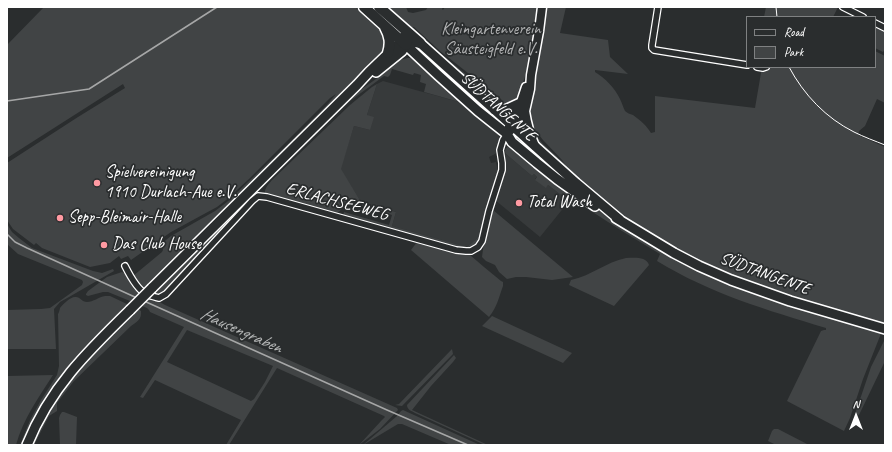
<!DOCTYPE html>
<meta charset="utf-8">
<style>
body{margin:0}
#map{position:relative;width:892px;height:452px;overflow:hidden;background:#2a2d2e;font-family:Caveat,sans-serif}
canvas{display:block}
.frame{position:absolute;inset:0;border:8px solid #fff;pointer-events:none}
.legend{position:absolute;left:746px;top:16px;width:130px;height:52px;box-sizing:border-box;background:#2a2d2e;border:1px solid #7f8182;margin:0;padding:5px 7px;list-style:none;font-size:12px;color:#fff}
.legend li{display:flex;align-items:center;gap:8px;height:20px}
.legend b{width:20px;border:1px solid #7f8182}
.north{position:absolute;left:836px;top:396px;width:40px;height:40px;-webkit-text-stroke:3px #2a2d2e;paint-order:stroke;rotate:0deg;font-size:11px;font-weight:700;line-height:16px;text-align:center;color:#fff}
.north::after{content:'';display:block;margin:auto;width:14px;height:18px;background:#fff;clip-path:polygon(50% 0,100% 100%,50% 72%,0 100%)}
</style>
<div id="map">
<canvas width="892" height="452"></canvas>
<div class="frame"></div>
<ul class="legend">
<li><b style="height:5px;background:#2a2d2e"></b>Road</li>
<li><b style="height:11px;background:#414445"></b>Park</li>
</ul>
<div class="north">N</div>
</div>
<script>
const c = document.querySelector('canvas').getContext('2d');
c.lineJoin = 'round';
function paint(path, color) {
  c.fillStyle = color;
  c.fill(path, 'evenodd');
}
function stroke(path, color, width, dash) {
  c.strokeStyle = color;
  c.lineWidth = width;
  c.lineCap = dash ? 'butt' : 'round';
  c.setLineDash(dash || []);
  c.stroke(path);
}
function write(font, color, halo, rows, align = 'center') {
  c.font = font + ' Caveat,sans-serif';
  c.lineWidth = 3.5;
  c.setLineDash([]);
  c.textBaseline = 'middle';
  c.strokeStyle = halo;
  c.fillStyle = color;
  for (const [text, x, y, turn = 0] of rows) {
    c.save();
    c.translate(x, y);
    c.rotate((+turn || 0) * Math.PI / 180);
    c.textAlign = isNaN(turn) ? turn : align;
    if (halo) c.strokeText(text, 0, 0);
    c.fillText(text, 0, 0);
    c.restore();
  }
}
paint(new Path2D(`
 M383,81L463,103L499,135L495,154L489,157L491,163L496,162L498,171L480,236L467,247L392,226L396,212L361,202L340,169L354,126L370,130L367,115L377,84Z
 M506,154L532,176L534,174L537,177L535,179L546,187L548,185L569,201L561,211L540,237L495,200L501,183L505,167L504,156Z`), '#373a3b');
paint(new Path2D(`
 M44,7H355L384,32L388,48L360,77L143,291L133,276L162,252L163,250L161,244L171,236L215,211L227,202L290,142L326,106L336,94L330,98L249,179L226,200L217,207L204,214L171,232L131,260L128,256L121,259L119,256L110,263L90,267L42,248L36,243L34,245L13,229L7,220V163L78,117L125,88L123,84L7,158V45Z
 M384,7H406L408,12L413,13L426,10L428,7H443L442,9L443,10L445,7H539L526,73L519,96L514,102L506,107L501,99L440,51L414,27H412L441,54L499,101L503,107L498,106L492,103Z
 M545,7H566L560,33L608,40L610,57L628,74L595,70V72C605,78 615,88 620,99C622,103 623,107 625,111C627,113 630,114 633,115C640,120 647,126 651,133L655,132V96L755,108L762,67H875V51L885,56V103L877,99L865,126L859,131L858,135L885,147V326L855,317L730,277L659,241L610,208L541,144L536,139L534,133L543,144L565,164L562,160L543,140L532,126L528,118L531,97L534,91L533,86L539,56Z
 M766,7H838L833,17H764Z
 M875,26L885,31V49L883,52L875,48Z
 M408,58H411L418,62L499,134C500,139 498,150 495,154L499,135L463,103L424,92L426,84L420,82L421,75L414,73L413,75L392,69L390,75L388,77L384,76L350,101L278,171L253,197L164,293L157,295L152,294L349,98L376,79L399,60Z
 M377,84L367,115L374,117L370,130L354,126L341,169L361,202L396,212L392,226L467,247L480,236C478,245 472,248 464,249L343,216L344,212L389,225L392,215L377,210V208L373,207L372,208C366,208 359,205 355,200L348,206L346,205C341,207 341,213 335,213L265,194C264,188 269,184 272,180L350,105L372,87Z
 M509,146L511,147L583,200L627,229L678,259L882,331L863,379L850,418L844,431L787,401L821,331L824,330H826V328C767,310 711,294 657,261L660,254L622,231L571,198L569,201L548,185L546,188L535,180L537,177L534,174L532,176L506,154C504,151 505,148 509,146Z
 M493,210L573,277L552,280L526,277H516L507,279L499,272L495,265L486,261L482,257L484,242Z
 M7,224L12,232L19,238L32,248L93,271L102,273L113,269L114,271L69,297L60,302L54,309L56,349H7V310L41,309L50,308L82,285L83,282L82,280L18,254L7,244Z
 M417,242H419L441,247L462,254L470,255L484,267L501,281L503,282V286C499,297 497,307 489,317L411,250Z
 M626,258C634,258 646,256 649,265L614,306L569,285L571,280C591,276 606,262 626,258Z
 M122,272L124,273L156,300L165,305L397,408L398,410L380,429L359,445L381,421L385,417L384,416L277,368L229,445H226L241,420L155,380L143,398L140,397L184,327L150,312L149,310L147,308L108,292H103L88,296L86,295V294L88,291L107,277ZM187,330L273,366L265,382L254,399L251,401L167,362Z
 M105,296H110L129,305L85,351L23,445H20L30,420L41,400L57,375L59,366L58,314C59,313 60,308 60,308C63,304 71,296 76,297C80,297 82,302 87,302C93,302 99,297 105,296Z
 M138,309L141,311C142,319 137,322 131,326L74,381L57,403V411L49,416L34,445H30L61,389L130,313L132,314Z
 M492,316L572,353L563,363L482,326Z
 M885,339V361L859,415L855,414L871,367Z
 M452,349L453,354L402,406L395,405L399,404Z
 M454,355L456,358L453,362L431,386L412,410L488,445H485L415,413C412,411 407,410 407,405Z
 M53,375C39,397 23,419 16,445H7V376Z
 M403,410L480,445H451L402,424H398L363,445L397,416L401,411Z
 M62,412H64L77,417L76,445H60L59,418L60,415Z
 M774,429H778L809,445H776L768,441L772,431Z`), '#414445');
stroke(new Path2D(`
 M7,101L89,89L217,7
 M7,234L15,242L27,248L137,298
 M144,301L387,410L468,445`), '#a6a7a7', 1.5);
const minor = new Path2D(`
 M658,7L652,45V48L654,50L747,65
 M843,7L863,17
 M875,23L885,28
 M757,67L763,68L766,67
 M125,266C129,274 138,290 146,294C150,296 155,297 159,298L166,294L252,201L258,196L267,197L456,250L466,251H471L478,247L482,241L489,211L502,170V163L500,150L503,140L507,134`);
const secondary = new Path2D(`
 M494,110L506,109L521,102
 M525,111C527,124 530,135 535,146
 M508,129L521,102L526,87
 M510,131L520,122L525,111L530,89L531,75L539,31L542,7`);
const primary = new Path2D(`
 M376,72L402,51L406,45L438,75L478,111L507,134L512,142L537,163L557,179L595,206
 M616,218L674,253L699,266L731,280L790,301L885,329
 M152,288L357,85L369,72L394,48C402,41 410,42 420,43L576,183L620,220
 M27,445C50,388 87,352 130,310`);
const trunk = new Path2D(`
 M364,7L406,45L407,37L405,30
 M379,7L420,43
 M385,27C390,36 391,43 388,53`);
stroke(minor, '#fff', 8);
stroke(secondary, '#fff', 11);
stroke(primary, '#fff', 12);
stroke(trunk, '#fff', 13);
stroke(minor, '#2a2d2e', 5.5);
stroke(secondary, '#2a2d2e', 8);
stroke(primary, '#2a2d2e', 9);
stroke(trunk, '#2a2d2e', 10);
stroke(new Path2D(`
 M776,7L777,17
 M789,67C804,95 826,118 854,132C864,137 875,141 885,145`), '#fff', 1);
const primaryBridge = new Path2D(`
 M130,310L152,288`);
stroke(primaryBridge, '#fff', 12, []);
stroke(primaryBridge, '#2a2d2e', 9);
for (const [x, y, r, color] of [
 [97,183,4,"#ff9aa2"],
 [519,203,4,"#ff9aa2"],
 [60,218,4,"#ff9aa2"],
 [104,245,4,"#ff9aa2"]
]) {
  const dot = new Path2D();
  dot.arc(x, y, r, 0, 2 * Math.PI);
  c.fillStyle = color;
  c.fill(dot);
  stroke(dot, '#2a2d2e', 1.5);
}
write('17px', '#b3b4b5', '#2a2d2e', [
 ["Kleingartenverein",491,30],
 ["Säusteigfeld e.V.",491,50]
]);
write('17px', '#fff', '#2a2d2e', [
 ["SÜDTANGENTE",498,107,42],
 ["ERLACHSEEWEG",337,202,15],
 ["SÜDTANGENTE",765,274,20]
]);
write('17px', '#fff', '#2a2d2e', [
 ["Spielvereinigung",105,173],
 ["1910 Durlach-Aue e.V.",105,193],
 ["Total Wash",527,203],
 ["Sepp-Bleimair-Halle",68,218],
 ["Das Club House",112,245]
], 'left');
write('italic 18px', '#b4b6b6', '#2a2d2e', [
 ["Hausengraben",241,331,24]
]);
</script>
